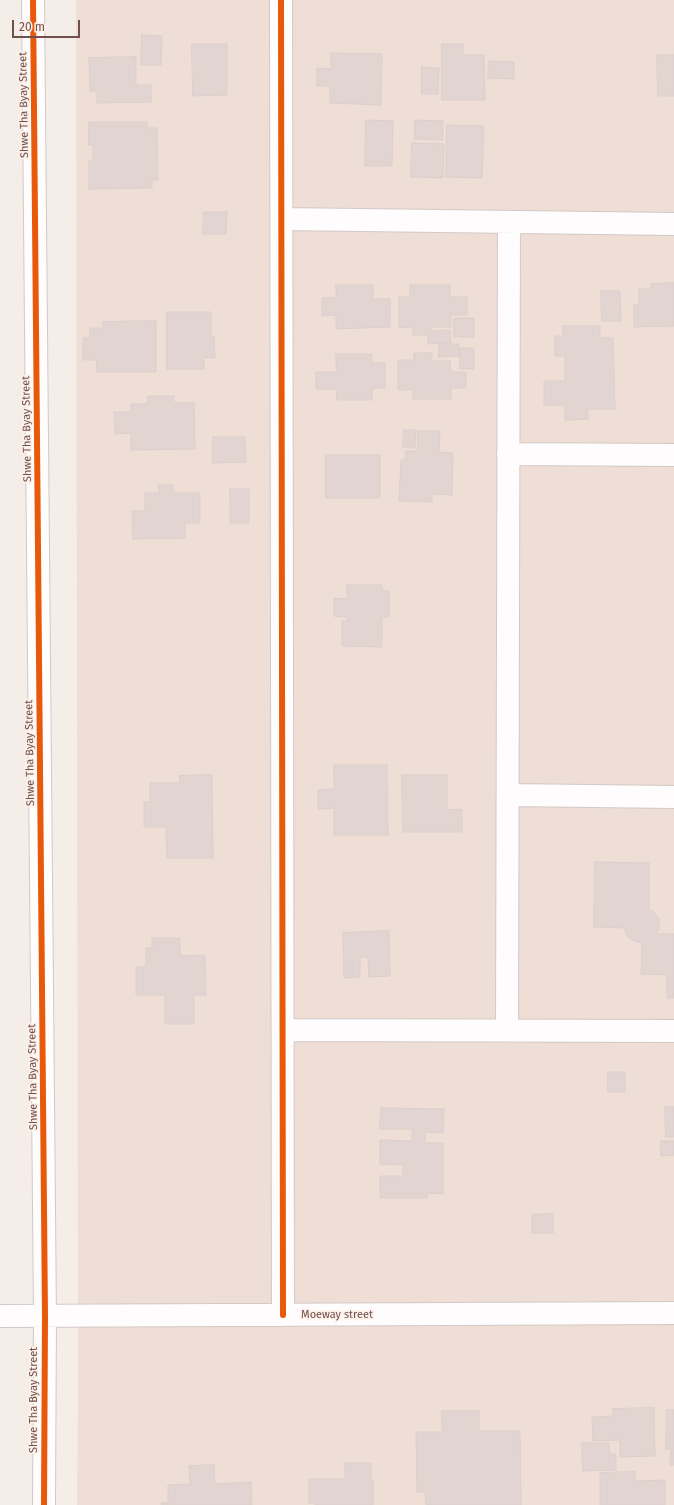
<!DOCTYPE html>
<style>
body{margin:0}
#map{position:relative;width:674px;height:1505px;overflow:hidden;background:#f5ede8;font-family:"Fira Sans",sans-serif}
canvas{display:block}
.scale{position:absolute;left:12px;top:20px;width:68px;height:18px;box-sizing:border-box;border:2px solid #6f504c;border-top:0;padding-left:5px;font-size:12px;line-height:14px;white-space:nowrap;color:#6f504c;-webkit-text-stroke:3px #fdf0e9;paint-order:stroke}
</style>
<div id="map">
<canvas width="674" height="1505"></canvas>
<div class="scale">20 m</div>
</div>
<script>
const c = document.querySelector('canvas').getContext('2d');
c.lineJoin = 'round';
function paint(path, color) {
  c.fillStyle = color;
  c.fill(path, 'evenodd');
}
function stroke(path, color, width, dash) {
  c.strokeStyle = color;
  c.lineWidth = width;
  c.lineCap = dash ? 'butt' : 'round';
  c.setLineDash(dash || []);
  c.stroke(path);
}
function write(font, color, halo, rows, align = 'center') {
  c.font = font + ' "Fira Sans",sans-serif';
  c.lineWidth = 3.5;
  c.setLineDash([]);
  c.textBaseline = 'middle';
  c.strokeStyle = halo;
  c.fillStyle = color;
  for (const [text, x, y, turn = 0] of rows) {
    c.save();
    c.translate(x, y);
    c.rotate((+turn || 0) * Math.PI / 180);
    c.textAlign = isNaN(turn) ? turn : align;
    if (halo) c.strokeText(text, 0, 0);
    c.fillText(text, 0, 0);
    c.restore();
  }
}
paint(new Path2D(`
 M76,0H674V1505H77L78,1392Z`), '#eeded6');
const building = new Path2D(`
 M142,35L162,36L161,65H141Z
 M192,44H227V95L193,96Z
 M442,44H463V55H484L485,100H442Z
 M331,53L382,54L381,105L330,103V86H317V68L331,69Z
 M657,55H674V96H658Z
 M136,57V85H151V102L97,103V91H90L89,58Z
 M489,61L514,62V79L488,78Z
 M422,67L439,68L438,94H422Z
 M366,120L393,121L392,166H365Z
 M415,120L443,121V140L415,139Z
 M89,122H147V128H157L158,180H152V188L89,189V161H93V145H89Z
 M447,125L484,126L482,178L446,177Z
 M412,143L444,144L443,178L411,177Z
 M204,212H227L226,234H203Z
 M674,283V326L634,327V305H639V289H651V284Z
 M336,285H373V299H390V327L336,329V315L322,316V298H336Z
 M410,285H450V297H467V315H451V327H432L431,331L450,330L451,343L428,344V335H413V327L399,328V297H410Z
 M601,291H620L621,321H602Z
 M167,312H211V337H214L215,358H204V369H167Z
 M454,318H474V337H454Z
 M156,321V372H96L97,360H83V338H90V328H103V322Z
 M563,326H600V338H613L615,409H588V419L565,420V405H544V381H565V356H555V336H563Z
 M439,344H459V356L439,357Z
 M460,348H474V369H460Z
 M414,353H432V361H450L451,372H466V388H451V399H413V390H398V360H414Z
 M336,354H372V363H385V388H372V400H337L336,389H316V372H336Z
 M148,396H174V403H194L195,449L131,450V433L115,434L114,412H131V404H148Z
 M404,430H416L415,448L403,447Z
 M418,431H440L439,452L453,453L452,495L432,494V502L399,501L401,460H405L406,451H417Z
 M213,437H245L246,462L213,463Z
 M326,455H380V498H326Z
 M159,485H173V493H200V523H185V538L133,539L132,511H145V493H159Z
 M230,489H249V523H231Z
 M347,585H382L383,590L389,591V617H382V647L342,646V621H347V617L334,616V598L347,599Z
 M334,765H387L388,835H334V808L318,809V790L334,789Z
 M212,775L213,858H167L166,827H144V802H150V783H180L179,776Z
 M402,775H447V810L462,809V832H403Z
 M595,862L649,863V909L655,913L659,920V928L656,934H674V998H667V975L641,974L642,943L634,941L628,937L624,928L594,927Z
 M389,931L390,976L369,977L368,957H360V977L344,978L343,933Z
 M152,938H180V956L205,955L206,995H194V1024H165V995H136V967H146V948H152Z
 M608,1072H625V1092H608Z
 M665,1107H674V1137H666Z
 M381,1108L444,1109L443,1133L425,1132V1143H443V1194L427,1193V1198H380V1176H403V1165L380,1164V1140L412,1141V1129H380Z
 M661,1141H674V1155L661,1156Z
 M553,1214V1233H532V1215Z
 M654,1408L655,1456L620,1457V1440L593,1441L592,1417L613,1416V1409Z
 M667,1410H674V1465H670L671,1449H666Z
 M442,1411H479V1431H520L521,1505H426L425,1492H417L416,1432H442Z
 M582,1443H609L610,1455L616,1454V1470L583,1471Z
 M345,1463H371V1480H373V1505H315V1503H309V1479H345Z
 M214,1465L215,1484L251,1482L252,1505H161V1503L168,1502V1485L190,1484L189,1466Z
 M635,1472V1481L665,1480V1505H600V1473Z`);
paint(building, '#e1d4d1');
stroke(building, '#ddcfcb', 1);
const minor = new Path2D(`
 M33,0L45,1316L44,1505
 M281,0L283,1315
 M282,219L674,224
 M508,454L674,455
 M508,795L674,797
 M283,1030L674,1031
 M507,1030L509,222
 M0,1316L674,1313`);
stroke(minor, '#d3c9c6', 24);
stroke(minor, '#fefcfc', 22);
stroke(new Path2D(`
 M33,0L45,1316L44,1505
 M281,0L283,1315`), '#e8590c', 6);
write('11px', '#6f504c', '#fdf0e9', [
 ["Shwe Tha Byay Street",24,105,-91],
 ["Shwe Tha Byay Street",27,429,-91],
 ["Shwe Tha Byay Street",30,753,-91],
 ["Shwe Tha Byay Street",33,1077,-91],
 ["Moeway street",337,1315],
 ["Shwe Tha Byay Street",34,1400,-90]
]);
</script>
